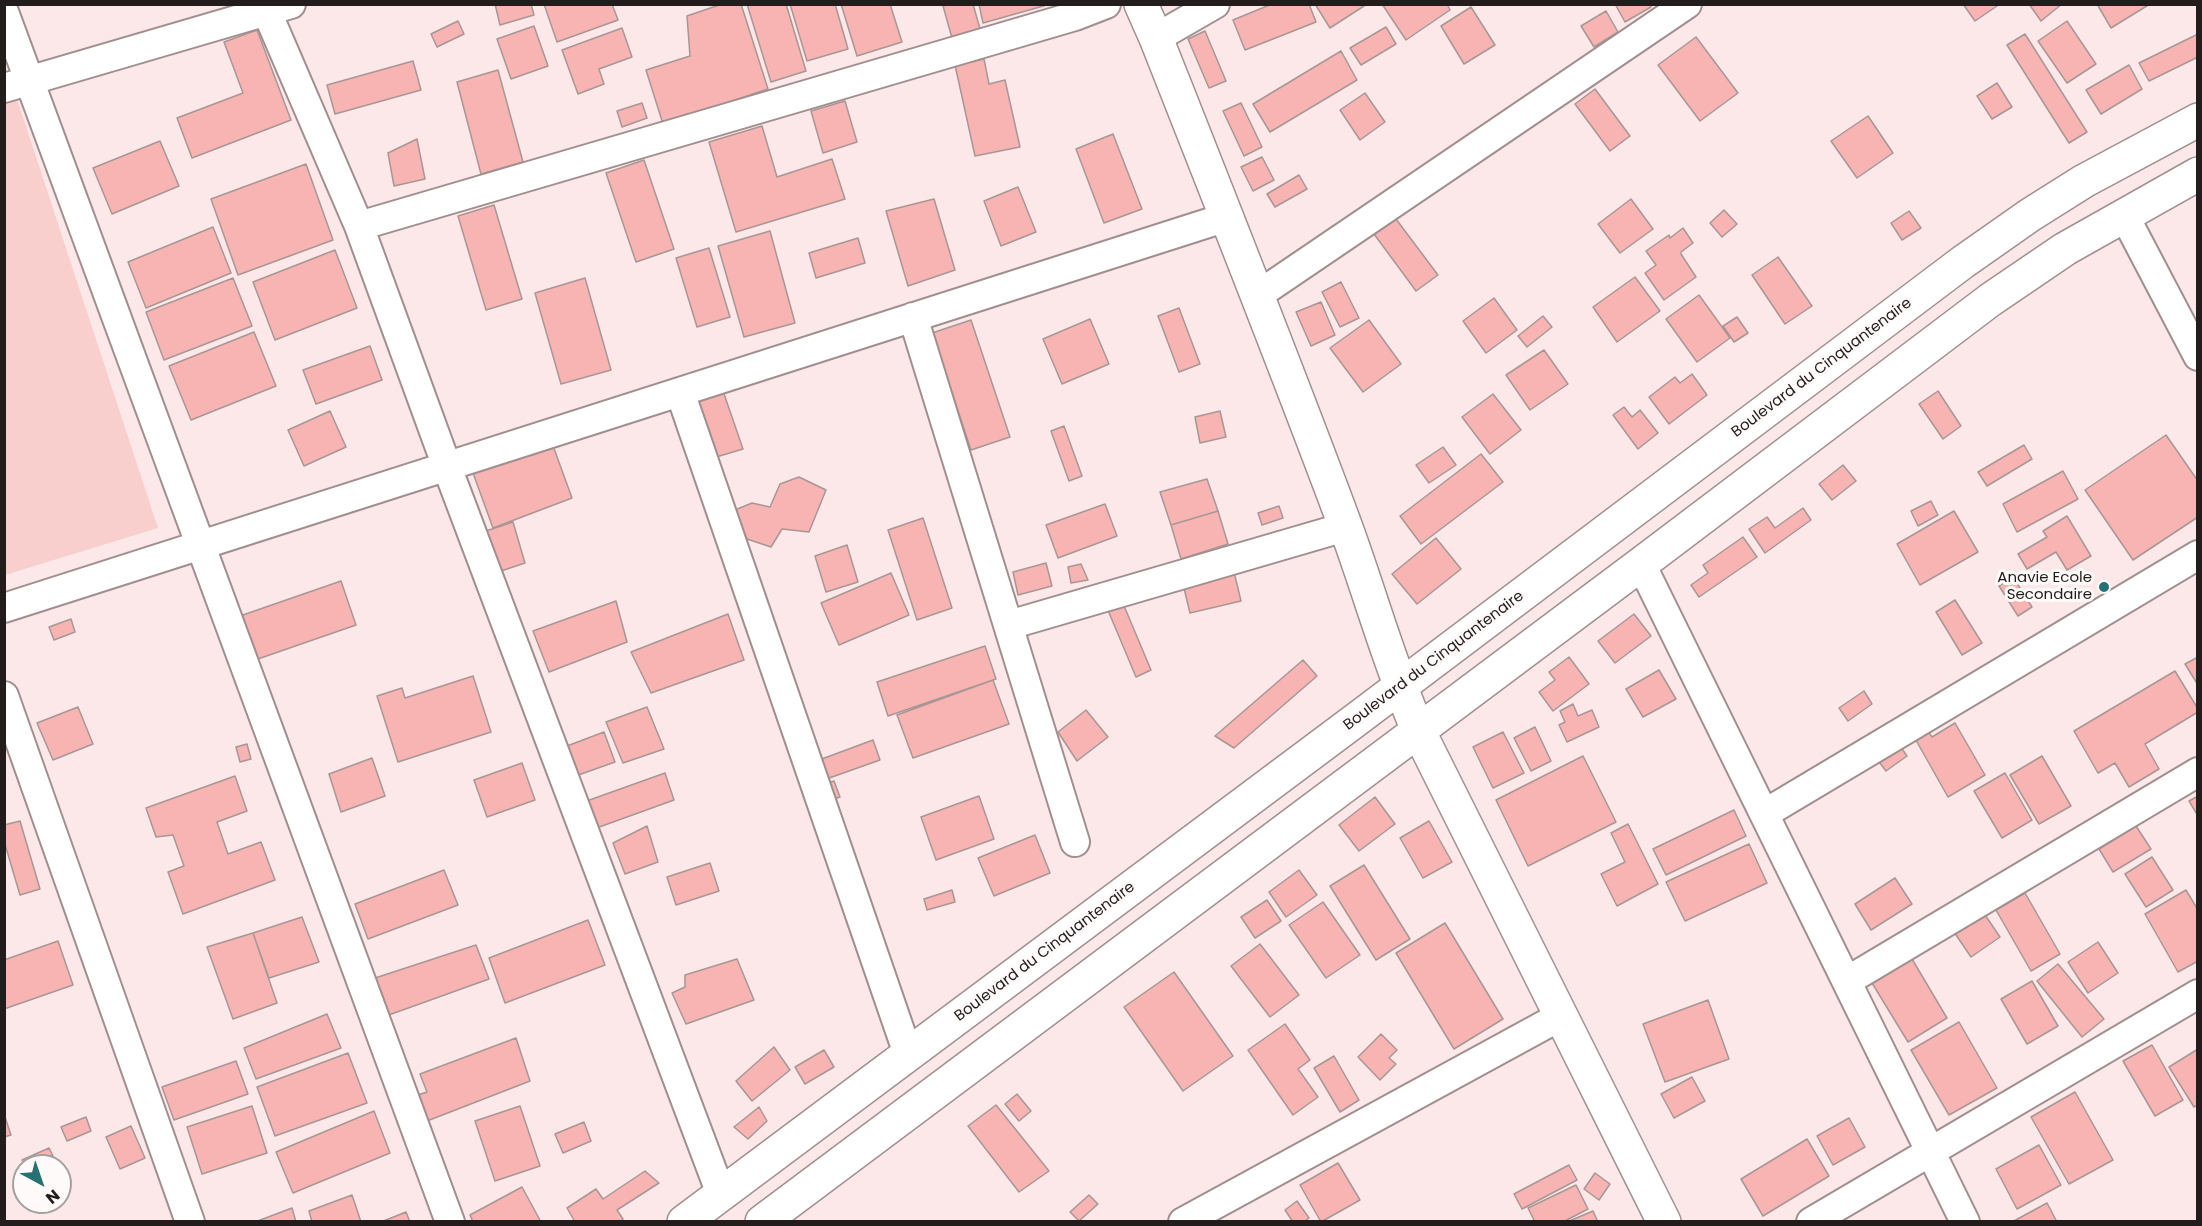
<!DOCTYPE html>
<style>
body{margin:0}
#map{position:relative;width:2202px;height:1226px;overflow:hidden;background:#fce8e8;font-family:Poppins,sans-serif}
canvas{display:block}
.frame{position:absolute;inset:0;border:6px solid #231c1c;pointer-events:none}
.north{position:absolute;left:12px;top:1154px;width:60px;height:60px;box-sizing:border-box;background:#fefafa;border:2px solid #a6a1a1;border-radius:50%;rotate:140deg;font-size:16px;font-weight:700;line-height:24px;text-align:center;color:#231c1c}
.north::after{content:'';display:block;margin:auto;width:21px;height:27px;background:#267174;clip-path:polygon(50% 0,100% 100%,50% 72%,0 100%)}
</style>
<div id="map">
<canvas width="2202" height="1226"></canvas>
<div class="frame"></div>
<div class="north">N</div>
</div>
<script>
const c = document.querySelector('canvas').getContext('2d');
c.lineJoin = 'round';
function paint(path, color) {
  c.fillStyle = color;
  c.fill(path, 'evenodd');
}
function stroke(path, color, width, dash) {
  c.strokeStyle = color;
  c.lineWidth = width;
  c.lineCap = dash ? 'butt' : 'round';
  c.setLineDash(dash || []);
  c.stroke(path);
}
function write(font, color, halo, rows, align = 'center') {
  c.font = font + ' Poppins,sans-serif';
  c.lineWidth = 6;
  c.setLineDash([]);
  c.textBaseline = 'middle';
  c.strokeStyle = halo;
  c.fillStyle = color;
  for (const [text, x, y, turn = 0] of rows) {
    c.save();
    c.translate(x, y);
    c.rotate((+turn || 0) * Math.PI / 180);
    c.textAlign = isNaN(turn) ? turn : align;
    if (halo) c.strokeText(text, 0, 0);
    c.fillText(text, 0, 0);
    c.restore();
  }
}
paint(new Path2D(`
 M16,96L158,528L5,575L4,99Z`), '#f9cfce');
const building = new Path2D(`
 M495,4H531L534,15L500,25Z
 M544,4H612L618,20L557,42Z
 M722,4H741L768,89L663,124L646,70L690,56L687,16Z
 M747,4H786L806,71L771,82Z
 M790,4H835L848,49L807,61Z
 M841,4H890L902,42L857,56Z
 M949,4H973L980,29L952,38L943,6Z
 M979,4H1047V5L983,23Z
 M1272,4H1309L1316,22L1245,50L1233,20Z
 M1315,4H1363L1364,6L1330,28Z
 M1382,4H1447L1450,10L1406,40Z
 M1615,4H1650L1651,7L1625,22Z
 M1963,4H2000L1975,21Z
 M2029,4H2062L2041,21Z
 M2097,4H2150L2111,28Z
 M1471,7L1495,45L1464,64L1441,26Z
 M1606,11L1618,32L1594,47L1581,26Z
 M458,21L464,34L437,47L431,34Z
 M2067,21L2096,64L2067,83L2038,41Z
 M534,26L548,66L511,79L497,39Z
 M1386,27L1396,44L1361,65L1350,48Z
 M622,28L632,57L599,69L604,84L578,94L562,50Z
 M257,30L291,120L192,158L177,118L243,93L224,42Z
 M1205,31L1226,81L1209,88L1188,39Z
 M2025,34L2087,132L2069,143L2007,45Z
 M2198,34V57L2149,81L2139,63Z
 M1696,37L1738,93L1700,121L1658,65Z
 M1341,51L1357,80L1270,132L1253,104Z
 M984,59L989,84L1005,80L1020,147L975,156L955,65Z
 M413,61L421,90L335,114L327,85Z
 M2129,65L2142,89L2101,114L2086,90Z
 M498,70L523,162L481,174L457,82Z
 M1997,83L2012,107L1992,119L1977,96Z
 M1595,89L1630,136L1610,151L1575,104Z
 M1365,93L1385,122L1360,140L1340,110Z
 M845,101L857,142L823,153L811,111Z
 M642,103L647,118L622,127L617,111Z
 M1241,103L1262,147L1244,156L1223,111Z
 M1868,116L1893,153L1857,178L1831,141Z
 M762,126L777,177L832,159L845,199L736,232L709,142Z
 M1113,134L1142,209L1104,223L1076,149Z
 M417,139L425,179L394,186L388,153Z
 M160,141L179,186L112,214L93,168Z
 M1262,157L1274,180L1253,191L1241,167Z
 M644,160L674,249L636,262L606,173Z
 M306,164L333,240L238,275L211,199Z
 M1299,175L1307,189L1275,207L1267,194Z
 M1018,187L1036,232L1001,246L984,201Z
 M934,199L955,270L908,286L886,211Z
 M1631,199L1653,229L1620,253L1598,224Z
 M494,205L522,299L486,310L458,216Z
 M1724,210L1737,224L1722,237L1710,223Z
 M1909,211L1921,228L1902,240L1891,223Z
 M1396,219L1438,275L1416,291L1374,234Z
 M213,227L231,273L146,308L128,262Z
 M1683,228L1693,243L1681,252V254L1696,277L1664,300L1645,273L1656,265L1646,251L1669,235L1670,238Z
 M770,231L795,323L744,337L718,246Z
 M858,238L865,263L816,278L809,253Z
 M709,248L730,317L697,327L676,258Z
 M335,250L357,308L275,340L253,282Z
 M1778,257L1812,306L1785,324L1752,275Z
 M1635,277L1660,311L1617,342L1593,307Z
 M233,278L252,326L164,360L146,312Z
 M585,278L611,370L561,384L535,293Z
 M1341,282L1359,318L1340,327L1322,292Z
 M1699,295L1730,338L1697,362L1666,319Z
 M1494,298L1517,330L1486,353L1463,321Z
 M1321,302L1335,335L1311,346L1296,312Z
 M1179,308L1200,364L1179,372L1158,316Z
 M1543,316L1552,327L1527,347L1518,336Z
 M1737,317L1748,333L1734,342L1723,326Z
 M1090,319L1109,364L1062,384L1043,339Z
 M971,320L1010,437L971,450L932,333Z
 M1369,320L1401,364L1363,392L1330,348Z
 M254,332L276,386L191,420L169,366Z
 M370,346L382,380L316,404L303,370Z
 M1544,350L1568,384L1530,410L1506,375Z
 M1692,374L1707,395L1669,424L1649,397L1675,377L1680,383Z
 M722,388L743,449L713,458L694,397Z
 M1938,391L1961,426L1943,439L1919,404Z
 M1493,394L1521,430L1490,454L1462,417Z
 M1624,407L1632,417L1640,410L1658,433L1638,449L1613,415Z
 M330,411L346,447L304,466L288,430Z
 M1220,411L1226,437L1200,443L1195,417Z
 M1064,426L1082,476L1069,481L1051,431Z
 M2166,435L2198,481V517L2133,560L2085,490Z
 M552,443L572,498L493,528L473,473Z
 M2024,445L2032,459L1987,486L1978,472Z
 M1443,447L1456,465L1429,483L1416,465Z
 M1481,454L1503,482L1421,544L1400,516Z
 M1843,465L1856,481L1832,500L1819,484Z
 M2063,471L2078,499L2017,532L2003,504Z
 M799,477L826,490L809,532L782,529L771,547L747,539L735,510L752,503L770,507L780,484Z
 M1207,479L1218,511L1171,525L1160,492Z
 M1931,501L1938,515L1918,526L1911,511Z
 M1105,504L1117,536L1058,558L1046,525Z
 M1279,506L1283,518L1262,525L1258,513Z
 M1803,508L1811,520L1765,553L1749,529L1767,517L1775,528Z
 M1218,511L1228,544L1181,559L1171,525Z
 M1954,511L1978,552L1920,585L1897,544Z
 M2067,516L2091,556L2067,570L2056,552L2027,569L2018,554L2047,537L2043,531Z
 M923,518L952,608L917,620L888,530Z
 M513,522L525,563L501,571L486,531Z
 M1743,537L1757,557L1699,597L1691,585L1708,573L1703,565Z
 M1436,538L1461,569L1417,604L1392,574Z
 M847,545L858,582L826,592L815,556Z
 M1046,563L1052,586L1018,595L1013,572Z
 M1081,564L1088,580L1071,583L1068,567Z
 M1234,572L1241,601L1190,613L1183,584Z
 M891,573L909,615L839,645L821,603Z
 M2013,577L2032,607L2018,616L1999,586Z
 M341,581L356,625L255,660L240,616Z
 M1955,600L1982,643L1962,655L1936,612Z
 M616,601L627,642L549,672L533,631Z
 M1122,601L1151,670L1136,677L1107,608Z
 M728,614L744,660L651,693L631,652Z
 M1634,614L1651,636L1615,663L1598,641Z
 M71,619L75,632L54,640L49,627Z
 M985,646L996,679L888,716L877,682Z
 M1569,657L1589,684L1553,711L1539,692L1555,680L1549,672Z
 M2198,657V685L2185,664Z
 M1303,660L1317,676L1234,748L1215,736Z
 M1659,670L1676,699L1643,717L1626,689Z
 M2175,671L2198,709V712L2145,744L2159,769L2129,787L2115,763L2098,773L2074,731Z
 M473,676L491,732L398,762L377,696L402,688L405,698Z
 M993,680L1009,724L913,758L897,715Z
 M1864,691L1872,704L1848,721L1839,708Z
 M1573,704L1578,716L1592,710L1599,727L1567,742L1559,725L1565,722L1560,711Z
 M78,707L93,744L53,760L37,723Z
 M647,707L664,749L623,763L606,722Z
 M1086,710L1108,737L1077,761L1058,732Z
 M1955,723L1985,775L1948,797L1913,735L1926,728L1932,737Z
 M1535,727L1551,761L1531,771L1514,738Z
 M604,732L615,762L570,778L559,749Z
 M1503,732L1524,773L1493,788L1473,747Z
 M873,740L880,760L818,782L811,763Z
 M1898,743L1907,756L1886,771L1876,758Z
 M247,744L251,759L240,762L236,747Z
 M1583,756L1616,822L1528,866L1496,800Z
 M2042,756L2071,806L2039,824L2010,775Z
 M372,758L385,796L341,812L329,774Z
 M522,763L535,800L487,817L474,780Z
 M665,773L674,800L591,830L581,803Z
 M2005,773L2032,820L2002,838L1974,791Z
 M235,776L247,811L217,822L228,854L261,842L275,880L183,914L168,872L184,866L173,835L156,837L146,808Z
 M834,781L840,797L828,801L822,785Z
 M979,796L994,839L936,860L921,817Z
 M2198,796V816L2189,801Z
 M1375,797L1395,824L1359,851L1339,825Z
 M1734,810L1746,836L1666,875L1653,849Z
 M20,821L40,889L20,895L4,841V825Z
 M1429,821L1452,862L1423,878L1400,838Z
 M1628,824L1658,884L1617,906L1601,874L1625,862L1611,833Z
 M647,826L658,862L625,874L613,843Z
 M2136,826L2151,849L2113,872L2099,849Z
 M1035,835L1050,873L994,896L978,858Z
 M1749,844L1767,883L1685,921L1666,882Z
 M2152,857L2173,890L2146,907L2125,874Z
 M710,863L719,891L676,905L667,877Z
 M1364,865L1410,939L1376,960L1330,886Z
 M444,870L458,905L368,939L355,904Z
 M1299,870L1317,895L1286,917L1269,892Z
 M1895,878L1912,904L1871,930L1855,904Z
 M952,890L955,902L927,910L924,899Z
 M2186,890L2198,910V961L2178,972L2145,914Z
 M2025,893L2060,954L2031,971L1996,910Z
 M1267,900L1281,921L1255,938L1241,917Z
 M1323,902L1360,955L1326,978L1289,925Z
 M1983,912L2000,937L1971,957L1954,932Z
 M302,917L319,962L269,978L253,933Z
 M588,920L605,965L505,1003L489,958Z
 M1445,923L1503,1019L1454,1049L1396,953Z
 M253,933L277,1003L233,1019L207,947Z
 M58,941L73,985L4,1009V960Z
 M2098,942L2118,973L2088,993L2068,962Z
 M1260,944L1299,995L1270,1017L1231,966Z
 M476,945L489,979L386,1016L372,979Z
 M737,959L754,1000L686,1024L672,993L685,987V975Z
 M1912,959L1947,1018L1908,1042L1872,983Z
 M2058,964L2104,1019L2082,1037L2037,981Z
 M1174,972L1233,1056L1183,1091L1124,1007Z
 M2032,981L2058,1026L2027,1044L2001,999Z
 M1708,1000L1729,1059L1665,1082L1643,1024Z
 M327,1014L341,1048L256,1079L244,1048Z
 M1959,1022L1997,1088L1949,1115L1911,1050Z
 M1285,1024L1310,1060L1298,1069L1318,1097L1293,1115L1248,1050Z
 M1381,1034L1397,1050L1389,1058L1396,1064L1380,1080L1358,1057Z
 M516,1038L530,1081L427,1121L415,1096L427,1092L420,1074Z
 M2152,1045L2183,1100L2155,1116L2123,1061Z
 M774,1047L790,1070L752,1101L736,1081Z
 M2198,1049V1105L2194,1107L2169,1067Z
 M824,1050L834,1067L805,1084L795,1067Z
 M348,1053L367,1103L275,1136L257,1087Z
 M1334,1056L1359,1100L1340,1112L1314,1068Z
 M236,1061L248,1094L174,1120L162,1087Z
 M1692,1077L1705,1101L1674,1118L1661,1094Z
 M2075,1092L2113,1160L2069,1184L2031,1117Z
 M1017,1094L1031,1111L1019,1121L1005,1104Z
 M996,1105L1049,1171L1019,1192L968,1126Z
 M252,1106L267,1153L202,1174L187,1127Z
 M520,1106L540,1166L495,1181L475,1121Z
 M759,1107L767,1121L748,1139L734,1127Z
 M374,1111L390,1153L293,1193L276,1152Z
 M4,1114L11,1135L4,1137Z
 M86,1117L91,1131L67,1141L61,1127Z
 M1849,1118L1865,1147L1833,1165L1817,1136Z
 M584,1122L591,1141L563,1153L555,1134Z
 M131,1126L145,1158L120,1169L106,1137Z
 M1807,1139L1829,1176L1763,1216L1741,1179Z
 M2039,1145L2061,1185L2017,1209L1996,1169Z
 M49,1148L58,1166H25L22,1160Z
 M1338,1163L1360,1200L1321,1222L1300,1185Z
 M1569,1165L1577,1180L1522,1209L1514,1194Z
 M60,1171L68,1190L60,1194Z
 M645,1171L659,1183L617,1210L623,1219L620,1222H575L567,1208L596,1189L603,1199Z
 M1595,1173L1610,1184L1599,1200L1584,1189Z
 M1576,1185L1588,1209L1563,1222H1535L1528,1208Z
 M522,1187L541,1222H473L470,1215Z
 M352,1195L361,1222H312L309,1211Z
 M1089,1195L1098,1204L1079,1221L1070,1212Z
 M1297,1201L1309,1218L1304,1222H1293L1285,1210Z
 M2047,1203L2057,1222H2012Z
 M292,1208L296,1222H255Z
 M1593,1211L1598,1222H1567Z
 M406,1212L410,1222H381Z`);
paint(building, '#f8b4b3');
stroke(building, '#a89695', 1.5);
const street = new Path2D(`
 M4,12L450,1222
 M267,12L359,226L447,467L721,1194
 M1156,38L1215,4
 M4,88L291,4
 M2124,215L2198,356
 M359,226L1075,16L1106,4
 M1258,295L1687,4
 M913,317L1075,842
 M680,392L908,1054
 M1641,564L1965,1222
 M4,608L1227,217
 M1009,625L1345,527
 M4,696L190,1222
 M1764,814L2198,555
 M1847,981L2198,772
 M1183,1222L1561,1016
 M1811,1222L2198,994`);
const secondary = new Path2D(`
 M1141,4L1156,38C1220,200 1284,361 1345,525C1370,593 1389,663 1418,730L1664,1222
 M684,1222L1357,719L1963,262L2030,215L2084,181L2198,120
 M762,1222L1641,564L1990,300L2065,249L2198,174`);
stroke(street, '#a18f8f', 32);
stroke(secondary, '#a18f8f', 36);
stroke(street, '#fff', 28);
stroke(secondary, '#fff', 33);
for (const [x, y, r, color] of [
 [2104,587,6,"#267174"]
]) {
  const dot = new Path2D();
  dot.arc(x, y, r, 0, 2 * Math.PI);
  c.fillStyle = color;
  c.fill(dot);
  stroke(dot, '#fefafa', 2);
}
write('15px', '#231c1c', '#fefafa', [
 ["Boulevard du Cinquantenaire",1822,368,-37],
 ["Boulevard du Cinquantenaire",1434,661,-37],
 ["Boulevard du Cinquantenaire",1045,952,-37]
]);
write('15px', '#231c1c', '#fefafa', [
 ["Anavie Ecole",2092,578],
 ["Secondaire",2092,595]
], 'right');
</script>
